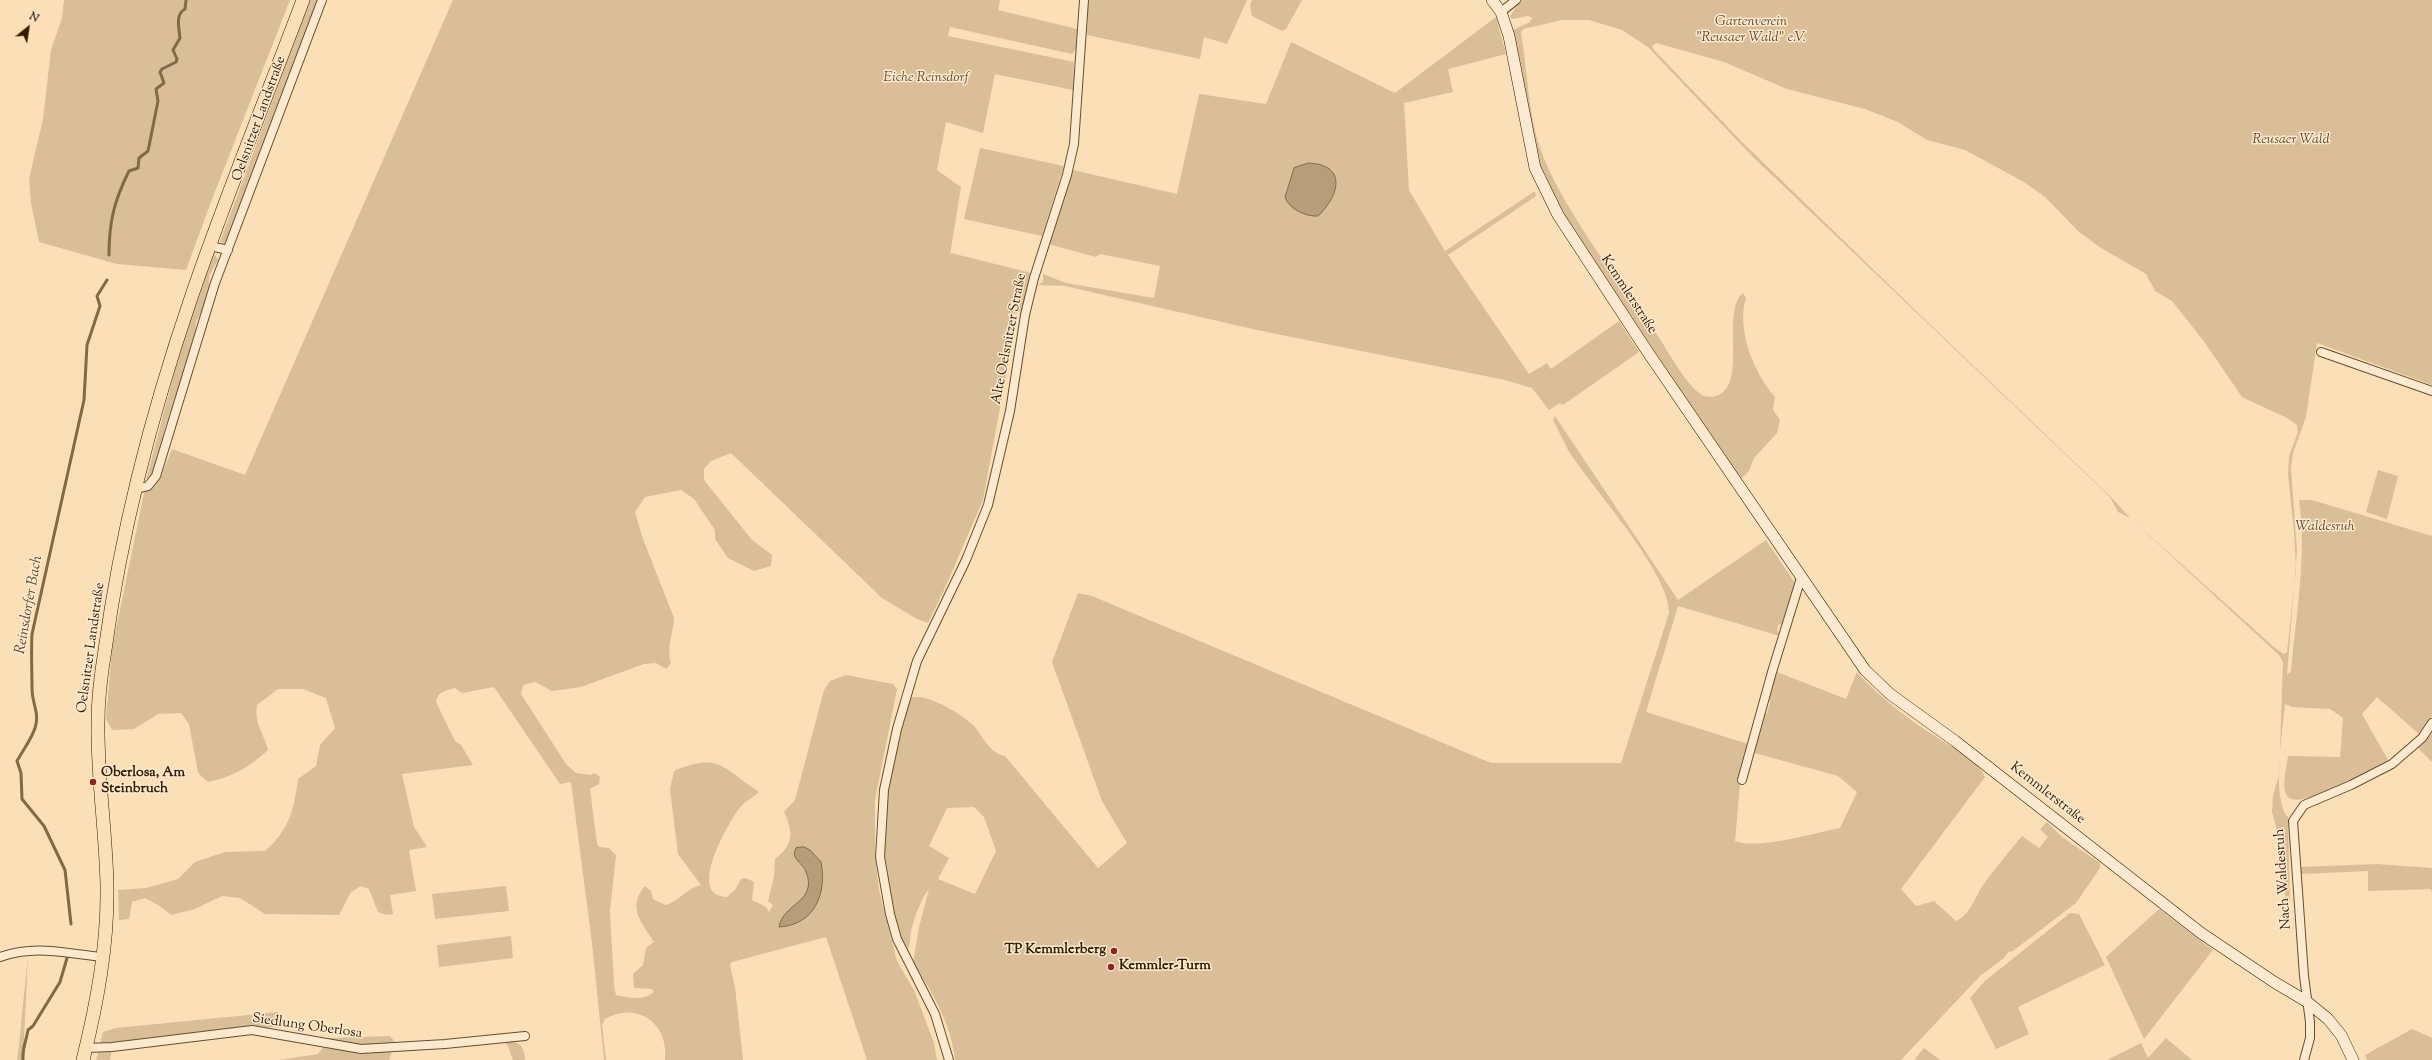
<!DOCTYPE html>
<meta charset="utf-8">
<style>
body{margin:0}
#map{position:relative;width:2432px;height:1060px;overflow:hidden;background:#fbdfb7;font-family:"Sorts Mill Goudy",serif}
canvas{display:block}
.north{position:absolute;left:8px;top:8px;width:40px;height:40px;-webkit-text-stroke:3px #fcead0;paint-order:stroke;rotate:30deg;font-size:11px;font-weight:700;line-height:16px;text-align:center;color:#321d00}
.north::after{content:'';display:block;margin:auto;width:14px;height:18px;background:#321d00;clip-path:polygon(50% 0,100% 100%,50% 72%,0 100%)}
</style>
<div id="map">
<canvas width="2432" height="1060"></canvas>
<div class="north">N</div>
</div>
<script>
const c = document.querySelector('canvas').getContext('2d');
c.lineJoin = 'round';
function paint(path, color) {
  c.fillStyle = color;
  c.fill(path, 'evenodd');
}
function stroke(path, color, width, dash) {
  c.strokeStyle = color;
  c.lineWidth = width;
  c.lineCap = dash ? 'butt' : 'round';
  c.setLineDash(dash || []);
  c.stroke(path);
}
function write(font, color, halo, rows, align = 'center') {
  c.font = font + ' "Sorts Mill Goudy",serif';
  c.lineWidth = 3;
  c.setLineDash([]);
  c.textBaseline = 'middle';
  c.strokeStyle = halo;
  c.fillStyle = color;
  for (const [text, x, y, turn = 0] of rows) {
    c.save();
    c.translate(x, y);
    c.rotate((+turn || 0) * Math.PI / 180);
    c.textAlign = isNaN(turn) ? turn : align;
    if (halo) c.strokeText(text, 0, 0);
    c.fillText(text, 0, 0);
    c.restore();
  }
}
paint(new Path2D(`
 M64,0H290L211,202L186,270L117,264L39,242L31,203L29,179L43,119L51,50L62,18Z
 M310,0H320L227,244L220,242Z
 M453,0H1000L998,10L1077,29L1076,49L1072,54L950,27L948,36L1074,62L1073,90L995,74L983,133L946,122L937,170L961,187L950,255L951,253L1031,273L1023,310L1015,314L1007,313L1015,327L983,500L945,588L928,623L917,619L882,598L731,453L711,461L704,469V480L752,540L772,555L771,566L754,571L728,558L715,539V530L694,499L681,490L645,497L635,512L643,539L674,618C673,634 666,648 671,663L666,669L656,663L644,664L581,687L552,691L535,682L523,685L521,694L566,764L576,773L591,775L594,773L600,777L599,784L590,789L597,844L599,847L609,848L616,855L610,911L614,986L616,995C630,998 643,1001 654,992L652,989L634,988L633,974L643,965L646,948L654,942C641,922 627,907 645,886L651,891L653,899L665,905C680,901 684,890 701,885L678,854L670,789L674,771C720,752 722,768 759,792C753,797 743,803 738,810C727,826 686,896 727,897L735,890L741,879L746,878L754,882L752,900L766,907L769,912L773,905L768,901L774,877L775,859C793,845 794,833 784,812L795,800L824,690L830,681L846,675L893,684L897,689L875,800V855L879,890L897,961L915,992L934,1043L937,1060H867L826,937L732,962L730,965L735,987L743,1060H665C669,1023 637,1001 605,1019L602,1025L606,1060H604L592,943L571,782L560,784L494,687L462,693L455,688C445,691 438,691 436,702L455,741L461,745L473,765L402,774L414,827L427,847L409,850L416,891L390,895L393,914L386,915L378,912L369,889L361,886L351,892L339,915L265,914L240,898L222,896L195,909L171,915L160,906L145,898L132,902L129,919L119,920L118,890L146,888L178,879L195,862L225,852L265,851C289,830 294,810 298,779L316,766L320,745L335,728L326,698L303,689H278L257,705C254,724 263,731 268,750C250,767 232,777 208,782L198,773L189,724L181,713L158,714L134,729L112,730L106,719L112,649L144,493L160,479L172,449L245,475ZM796,859L823,872L810,912L788,926L780,920L807,893L809,885L805,871Z
 M1088,0H1247L1227,44L1204,37L1200,59L1087,35Z
 M1252,0H1302L1286,29L1282,31L1252,16L1250,5Z
 M1521,0H2432V385L2317,343L2306,417L2293,453L2291,468L2297,551L2287,675L2291,671C2296,615 2307,556 2299,500H2312L2432,536V716L2419,734L2377,697L2362,714L2388,760C2374,767 2298,813 2287,796C2281,787 2287,766 2288,756L2340,757L2343,718L2330,709L2292,707L2285,704C2283,730 2271,798 2288,817L2290,901L2285,899V860L2272,812L2273,795L2279,775L2283,662L2279,655L2130,518L2118,512L2110,497L1752,156L1648,47L1622,30L1589,20H1562L1523,29L1521,33C1527,67 1528,106 1537,138C1545,166 1560,193 1575,217C1600,259 1630,297 1658,336C1668,351 1688,389 1704,396C1708,397 1713,397 1716,396C1749,386 1720,311 1743,293L1746,298C1736,330 1754,373 1775,397L1773,410L1780,420L1777,433L1754,458L1749,471L1742,478L1736,474L1562,212L1539,164L1513,34V30L1530,22L1532,18L1528,16L1512,19L1510,16ZM1656,43L1724,62L1787,89L1865,109L1898,122L1927,140L1965,150L2024,182L2045,197L2078,231L2101,248L2146,274L2155,291L2172,301L2203,340L2242,397L2287,418L2297,425L2298,432L2289,456L2288,475L2294,532L2296,569L2287,652L2284,654L2275,648L2130,518L2113,499L1915,310L1741,141L1654,50L1652,46Z
 M1496,17L1506,54L1448,69L1453,92L1404,103L1409,190L1445,251L1535,191L1536,196L1448,255L1529,374L1547,363L1551,369L1619,321L1639,352L1563,405L1560,403L1549,410L1532,388L1505,380L1257,330L1065,286L1037,285L1043,282V274L1066,283L1154,298L1160,266L1100,254L1096,257L1048,244L1073,170L1177,194L1199,94L1266,104L1291,42L1395,93ZM1294,168L1336,181L1328,205L1286,192Z
 M980,148L1064,166L1042,236L964,219Z
 M214,253L218,260L209,276V289L204,307L196,322L194,342L166,425L153,473L146,480L181,347Z
 M1555,416L1678,600L1766,540L1795,583L1784,623L1778,625L1777,630L1780,636L1678,606L1646,712L1748,744L1738,777L1740,785L1735,841C1758,850 1814,833 1840,828L1857,792L1838,776L1751,752L1763,715L1767,713L1770,703L1769,699L1777,672L1846,699L1857,672C1880,698 1909,720 1938,738C1954,749 1977,759 1985,777L1901,889L1916,906L1934,901L1956,921C1970,915 1975,897 1983,885C1995,868 2009,852 2022,836L2039,848L2048,837L2040,829L2047,822L2062,837L2100,863V868L2076,903L2013,951L2008,952L2004,958L1980,976L1901,1060H955C952,1027 932,990 913,963L919,927L929,889C922,898 915,915 912,927C909,936 912,945 906,952C898,930 890,907 886,885C875,822 894,759 908,699C921,689 962,714 973,725C982,735 991,755 1005,756L1098,868L1127,843L1102,801L1052,662L1078,593L1092,596L1491,763H1621L1669,613C1670,572 1591,487 1568,450C1563,440 1558,430 1553,420ZM974,807L984,817L996,851L975,894L938,879L949,858L929,846L947,808Z
 M2378,470L2398,476L2387,519L2366,512Z
 M2432,733V762L2418,748Z
 M2377,864L2432,868V893L2431,889L2368,891V871L2301,874L2300,867Z
 M506,886L509,911L435,919L432,894Z
 M2159,909L2213,950L2144,1039L2106,957Z
 M2070,913L2079,914L2105,965L2018,1007L2029,1034L1996,1049L1970,998L1985,981Z
 M511,936L513,958L439,967L437,945Z
 M28,955L23,1060H17L19,1045Z
 M278,1012L282,1026L113,1044L110,1060H96L103,1032L116,1028Z
 M2412,1029L2432,1038V1060H2367L2365,1055Z
 M390,1036L395,1042L389,1060H279L318,1054L330,1038Z
 M2166,1038L2192,1060H2107L2141,1043L2148,1058Z
 M503,1041C519,1041 524,1044 525,1060H513L508,1046Z
 M1924,1048L1940,1060H1914Z`), '#d9be98');
const water = new Path2D(`
 M1309,163C1348,165 1339,196 1318,216C1306,217 1289,209 1285,197L1294,168Z
 M804,847L810,850L821,862C827,893 815,925 779,927C783,903 818,902 806,872C803,865 796,861 794,854L796,848Z`);
paint(water, '#b79d79');
stroke(water, '#826a49', 1);
stroke(new Path2D(`
 M109,255C109,222 114,201 129,171L138,168L139,158L148,151L158,101L156,89L164,83L160,72L162,69L176,62L177,59L173,50L180,38C179,28 175,14 185,9L186,0
 M71,924L65,870L44,826L22,799L21,773L17,761C23,750 31,740 35,728C40,714 32,703 32,689C32,671 31,653 32,634L84,400L87,345L100,306L97,296L107,280
 M23,1060C22,1048 26,1042 28,1030L33,1026L60,982L67,958`), '#826a49', 3);
const street = new Path2D(`
 M1501,12L1516,0
 M210,246L228,250
 M2321,352L2432,391
 M137,489L148,486L156,476L215,283L322,0
 M1742,780L1772,672L1801,578
 M0,957C37,944 66,954 104,957
 M86,1048L112,1047L252,1030L361,1049L445,1044L525,1036
 M949,1060L935,1014L897,939L890,914L880,857L884,790L897,729L917,661L966,560L988,505L1010,411L1025,315L1034,278L1067,175L1074,144L1084,0
 M2304,1060L2310,1038V1022L2304,976L2293,821L2304,805L2351,785L2392,764L2422,738L2432,723`);
const secondary = new Path2D(`
 M1492,0L1501,12L1509,36L1535,168L1558,215L1647,351L1865,670L1890,694L1955,741L2201,933L2274,982L2306,1001L2328,1019L2341,1035L2353,1060`);
const primary = new Path2D(`
 M83,1060C97,1003 108,945 107,886C106,831 97,776 98,722C98,698 101,674 105,650C121,532 152,412 191,298C225,198 266,99 303,0`);
stroke(street, '#644e2e', 10);
stroke(secondary, '#321d00', 12);
stroke(primary, '#321d00', 14);
stroke(street, '#fcead0', 8);
stroke(secondary, '#fcead0', 11);
stroke(primary, '#fbdfb7', 13);
for (const [x, y, r, color] of [
 [93,782,4,"#8f2418"],
 [1114,951,4,"#8f2418"],
 [1111,967,4,"#8f2418"]
]) {
  const dot = new Path2D();
  dot.arc(x, y, r, 0, 2 * Math.PI);
  c.fillStyle = color;
  c.fill(dot);
  stroke(dot, '#fcead0', 1.5);
}
write('italic 14px', '#644d2e', '#fcead0', [
 ["Gartenverein",1751,23],
 ["\"Reusaer Wald\" e.V.",1751,39],
 ["Eiche Reinsdorf",926,79],
 ["Reusaer Wald",2291,141],
 ["Waldesruh",2325,528]
]);
write('14px', '#321d00', '#fcead0', [
 ["Oelsnitzer Landstraße",260,119,-70],
 ["Kemmlerstraße",1628,295,57],
 ["Alte Oelsnitzer Straße",1010,339,-79],
 ["Oelsnitzer Landstraße",92,648,-82],
 ["Kemmlerstraße",2047,794,38],
 ["Nach Waldesruh",2284,879,-94],
 ["Siedlung Oberlosa",307,1027,8]
]);
write('bold 14px', '#321d00', '#fcead0', [
 ["Oberlosa, Am",101,774],
 ["Steinbruch",101,790],
 ["TP Kemmlerberg",1106,951,"right"],
 ["Kemmler-Turm",1119,967]
], 'left');
write('italic 15px', '#614a2a', '#fcead0', [
 ["Reinsdorfer Bach",30,605,-80]
]);
</script>
